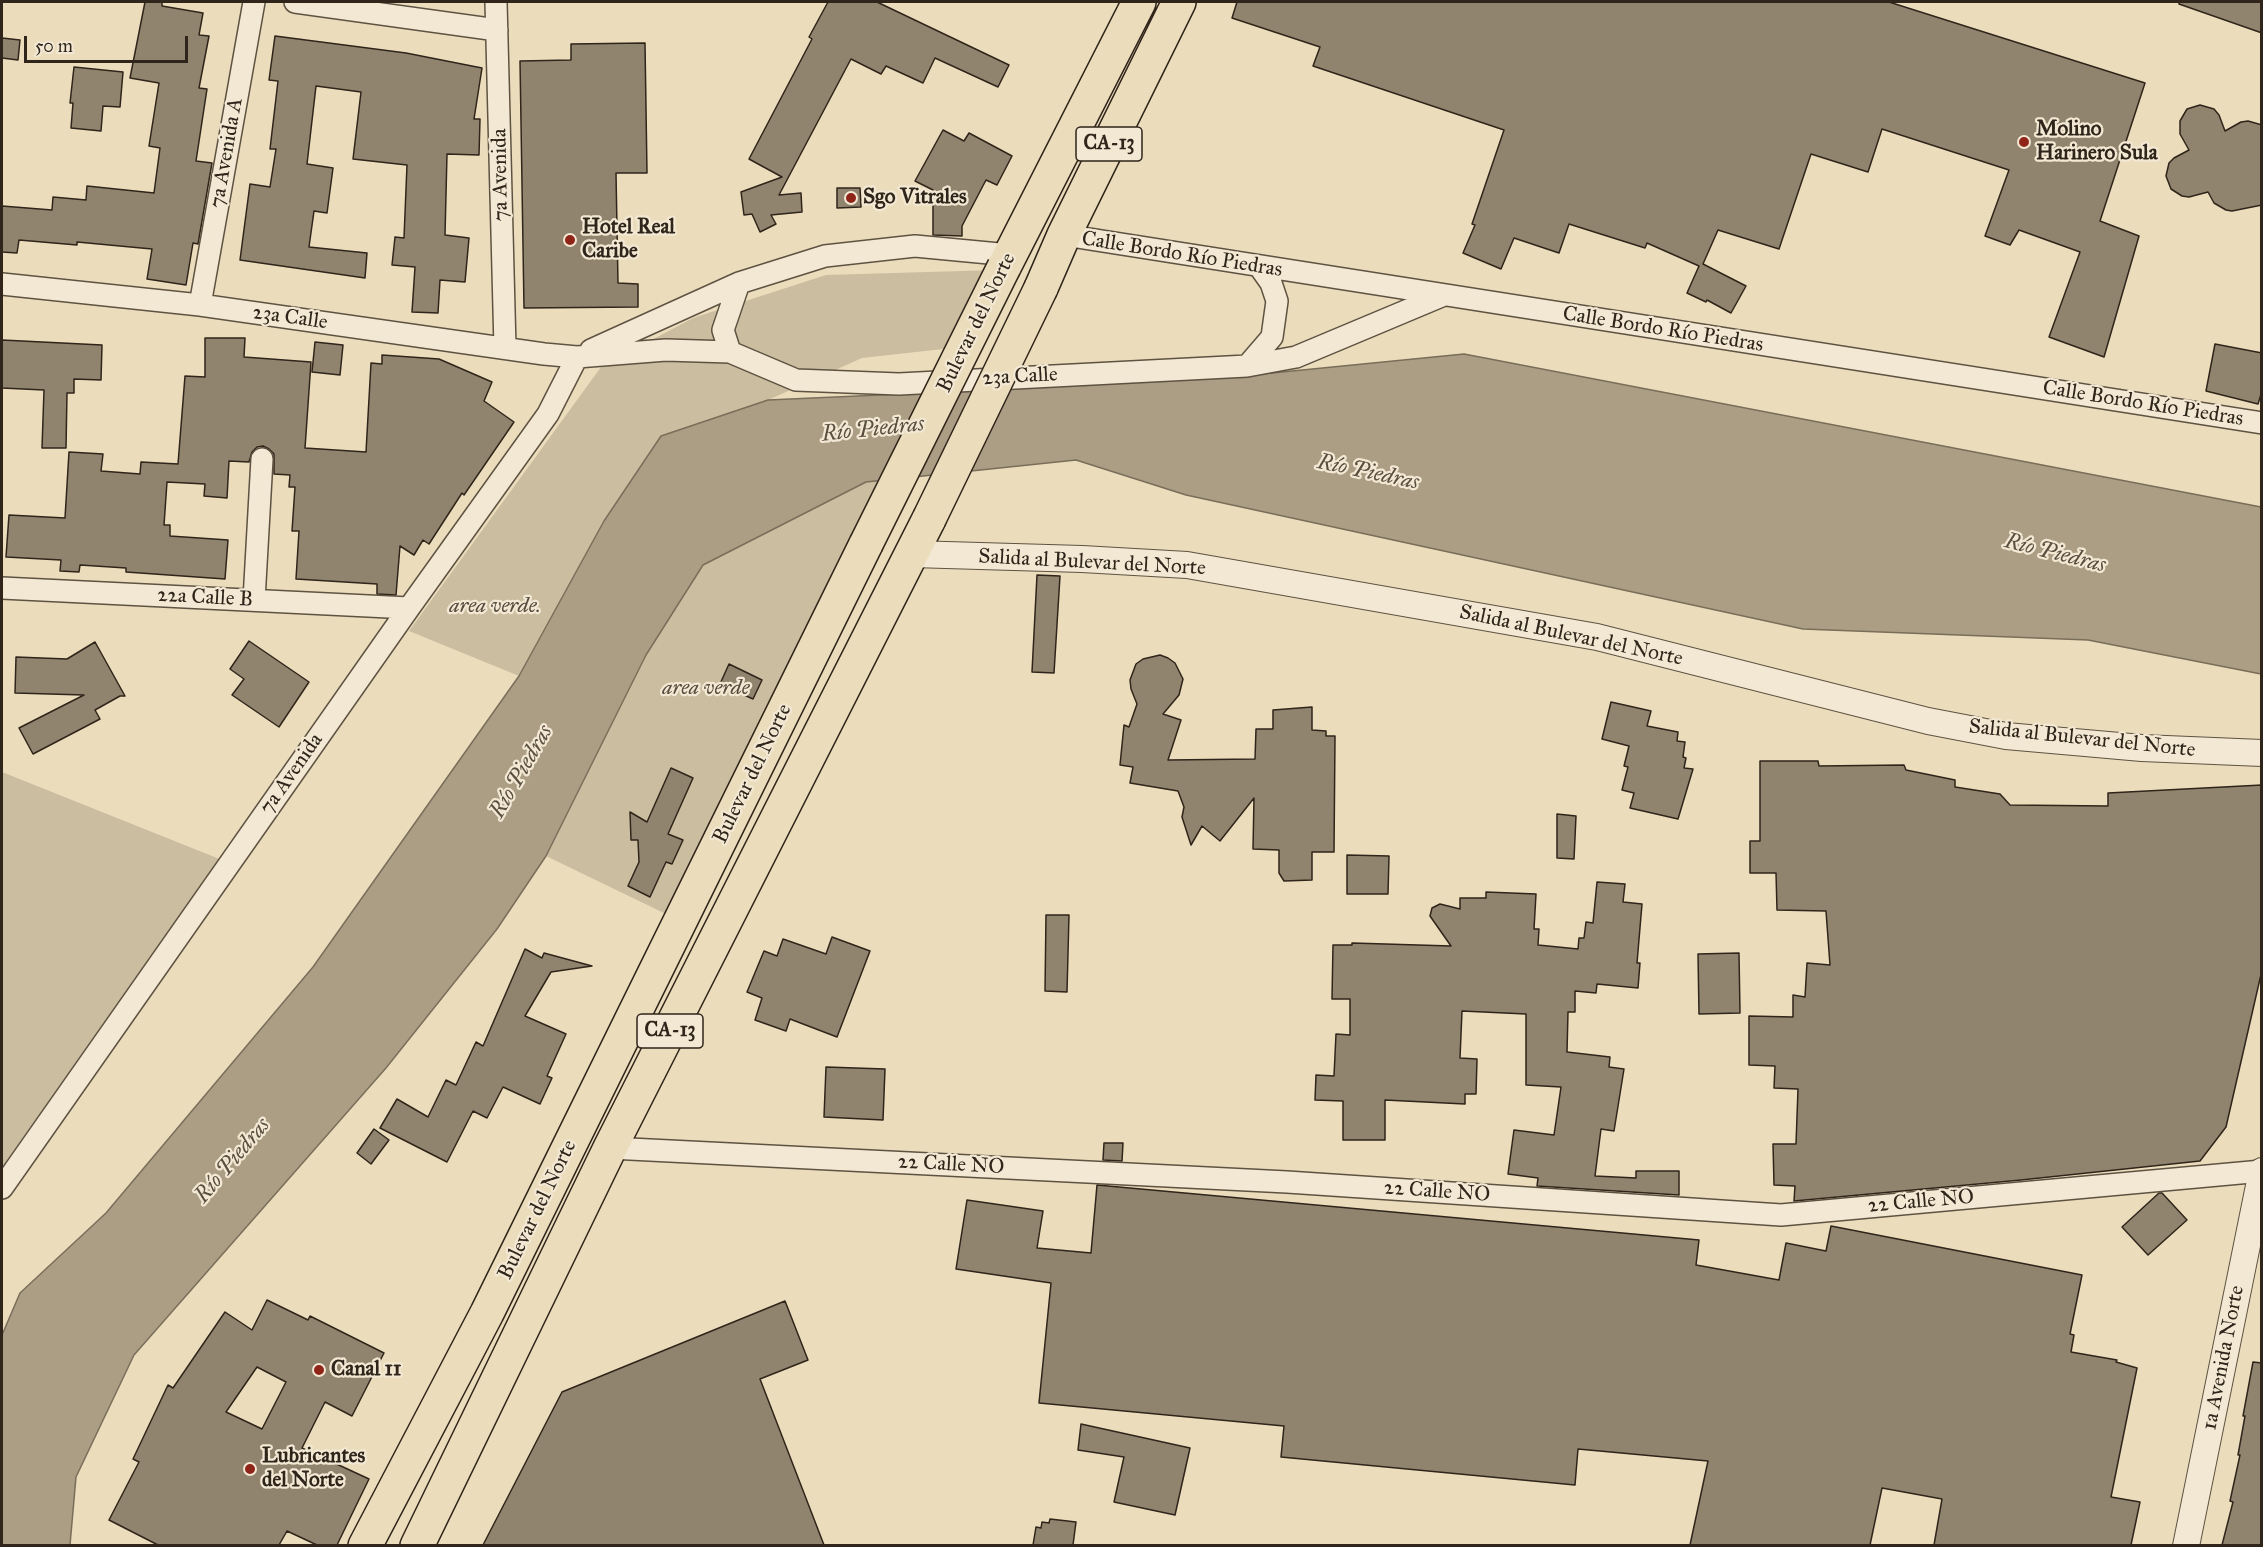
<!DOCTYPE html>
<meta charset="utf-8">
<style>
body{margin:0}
#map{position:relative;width:2263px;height:1547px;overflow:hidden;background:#ebdcbc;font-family:"IM FELL Great Primer",serif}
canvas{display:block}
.frame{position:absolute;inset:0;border:3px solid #2f251a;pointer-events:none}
.scale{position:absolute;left:24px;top:36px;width:164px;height:27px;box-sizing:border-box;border:3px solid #2f251a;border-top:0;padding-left:8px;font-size:18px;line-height:21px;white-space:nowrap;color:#2f251a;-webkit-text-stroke:4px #f2e8d3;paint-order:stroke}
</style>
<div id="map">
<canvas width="2263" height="1547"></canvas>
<div class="frame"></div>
<div class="scale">50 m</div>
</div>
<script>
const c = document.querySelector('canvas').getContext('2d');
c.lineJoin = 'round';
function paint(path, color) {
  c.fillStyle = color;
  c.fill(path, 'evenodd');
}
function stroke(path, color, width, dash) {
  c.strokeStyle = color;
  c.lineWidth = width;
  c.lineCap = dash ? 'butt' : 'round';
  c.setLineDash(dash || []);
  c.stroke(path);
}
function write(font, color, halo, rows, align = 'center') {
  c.font = font + ' "IM FELL Great Primer",serif';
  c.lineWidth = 4.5;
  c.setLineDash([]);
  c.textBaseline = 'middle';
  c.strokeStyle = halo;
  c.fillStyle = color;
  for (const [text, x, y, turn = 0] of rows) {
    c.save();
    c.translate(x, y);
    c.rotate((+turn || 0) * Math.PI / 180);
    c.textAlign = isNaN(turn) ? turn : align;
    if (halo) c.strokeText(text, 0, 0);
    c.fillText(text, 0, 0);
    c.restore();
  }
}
paint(new Path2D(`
 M995,270L952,348L862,358L768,400L661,436L604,521L519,676L409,631L601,367L693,318L826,275Z
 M889,480L668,915L546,856L646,655L703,565L866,482Z
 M2,772L227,862L2,1176Z`), '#cbbda0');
const water = new Path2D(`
 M1464,354L2261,507V674L2088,640L1803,629L1186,495L1076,460L866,482L703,565L646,655L546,856L497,929L386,1068L134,1355L76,1477L70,1545L2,1546V1335L20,1293L106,1213L313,967L519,676L604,521L661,436L768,400L902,394L1272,373Z`);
paint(water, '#ab9e85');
stroke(water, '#796e5a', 1.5);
const building = new Path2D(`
 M145,2H162V6L203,13L199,35L209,36L199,88L207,89L196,161L212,163L198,244L193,243L186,285L147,279L152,249L77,242V245L19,240L17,253L2,252V206L52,210L53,197L86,200L87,186L154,193L160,148L149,146L159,83L130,78Z
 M828,2H877L1009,65L998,87L935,58L923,83L886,66L881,74L851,59L779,195L801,193L802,212L771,215L776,224L760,232L752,214L744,215L741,192L782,177L749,159L812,39L809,37Z
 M1237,2H1889L2145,83L2100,221L2139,236L2104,357L2049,337L2080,252L2019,230L2010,245L1985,236L2009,170L1882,129L1868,172L1811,154L1779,249L1718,230L1703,264L1746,286L1731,313L1707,300L1706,302L1687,293L1699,266L1647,243L1645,248L1569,224L1559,253L1514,238L1501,269L1463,253L1475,225L1472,224L1504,130L1313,66L1320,47L1232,18Z
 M2179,2H2262V33L2179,4Z
 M275,36L406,53L482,68L474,119H480L479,155L447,154L445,235L469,238L465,282L440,280L438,313L412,312L415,267L392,265L395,237L404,238L407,165L353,159L361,92L316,86L307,164L333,168L327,213L314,211L309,247L367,253L365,278L240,260L250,184L270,187L276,149H270L278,81L269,80Z
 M2,38L20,40L18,60L2,58Z
 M645,43L647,173H616L618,283L638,284V307L524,308L520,61L571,60V44Z
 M74,67L123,72L120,107L103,106L101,131L71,128L73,103H70Z
 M2200,105L2214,109L2219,115L2225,131L2241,122L2248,121L2262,125V205L2232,211L2226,210L2214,203L2208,192L2189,197L2182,196L2171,189L2166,176L2169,163L2174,158L2189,150L2180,134V121L2187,109Z
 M943,130L964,141L969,133L1012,156L997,185L986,180L962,226V236L933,235V190L915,181Z
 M837,188H860L861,207L837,208Z
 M205,338H245L244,357L311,362L305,448L366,452L371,363L382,364V355L439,359L492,382L484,401L514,422L464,495L462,493L429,544L423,540L414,555L400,546L396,595L377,594V584L296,579L299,531H292L295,487H289L290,475L274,474V454L269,449L263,446L257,447L252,452L249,462L229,461L227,498L204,496L205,484L167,482L164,525H170V536L228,540L225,579L126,572V568L80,565L79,572L60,571L61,560L6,557L9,515L65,518L69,452L103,454L101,471L140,474L141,462L178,464L185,376L205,377Z
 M2,340L102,345L101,380L74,379V393H67L66,448H42L44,390L2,388Z
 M315,342L343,345L340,375L312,372Z
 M2215,344L2262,353V391L2258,404L2206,391Z
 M1037,575L1060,576L1054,673L1032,672Z
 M249,641L309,682L279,727L232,695L244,679L230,669Z
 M95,642L125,696H120L95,710L100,719L33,754L19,728L84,695L15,693L16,657L67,659Z
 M1160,655L1168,658L1175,663L1183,679L1179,695L1163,714L1181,720L1168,760L1255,759L1256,729H1273V710L1312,707V730L1326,731V736H1335L1334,852H1312V880L1284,881L1279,873V850L1253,849L1254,798L1220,841L1202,826L1191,845L1182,817L1184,807L1178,791L1130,783L1133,767L1120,765L1124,725L1129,727L1137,704L1131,689L1130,680L1136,664L1143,659Z
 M729,664L762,680L753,699L720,684Z
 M1611,702L1651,711L1647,726L1678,732L1677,741L1685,742L1683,757L1686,758L1684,768L1693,769L1678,819L1630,808L1634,793L1622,790L1628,767L1624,766L1629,746L1602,739Z
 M1760,761H1818L1819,766L1904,765L1906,770L1955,780V787L2000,794L2010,805L2108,806V793L2262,785V970L2226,1127L2200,1161L2021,1180L1794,1201L1795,1186L1774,1185L1773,1144H1796L1798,1089L1774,1088L1775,1066L1749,1065V1016L1793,1017V995L1805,997L1807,963L1830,965L1826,911L1777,910L1776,873H1750V841H1760Z
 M671,768L693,778L668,834L683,840L672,864L666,862L650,897L628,886L639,862L638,840H631L630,812L647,822Z
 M1557,814L1576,816L1574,859L1557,858Z
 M1347,855L1389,856L1388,894H1347Z
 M1597,882L1625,884L1623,902L1642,904L1637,963H1640L1638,988L1597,984L1596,993L1575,991V1012H1568L1567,1052L1610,1057L1609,1067L1624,1069L1614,1131L1601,1129L1595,1176L1636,1178V1171H1679V1195L1537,1186L1538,1178L1508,1174L1514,1130L1554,1135L1561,1087L1526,1085V1014L1462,1011L1460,1058L1477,1059L1476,1094H1465V1104L1385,1100V1140H1343V1101L1315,1100L1316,1075L1334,1076L1336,1034L1350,1035V999H1332L1333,945H1352V943L1451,946L1430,916L1432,908L1440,904L1460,909V898H1486V892L1536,894L1534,929H1539L1538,945L1578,949L1579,938H1584L1586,922L1593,923Z
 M1046,915H1069L1067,992L1045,991Z
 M832,937L870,951L837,1037L790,1019L786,1031L755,1020L762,998L747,992L764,951L777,956L783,939L826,954Z
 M525,949L542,958L544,953L592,966L551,972L525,1016L566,1034L547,1076L552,1078L540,1104L503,1087L487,1118L473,1111L447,1162L380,1128L397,1099L428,1117L446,1080L456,1085L476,1042L483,1046Z
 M1739,953L1740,1013L1699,1014L1698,954Z
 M826,1067L885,1069L883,1120L824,1117Z
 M374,1129L389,1140L371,1164L357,1153Z
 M1104,1143H1123L1122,1161L1103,1160Z
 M1097,1185L1699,1240L1696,1265L1779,1280L1786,1243L1826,1251L1831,1226L2082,1275L2070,1334L2074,1335L2071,1352L2117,1360L2116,1362L2137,1368L2111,1497L2140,1502L2131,1545H1934L1942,1499L1882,1488L1870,1545H1690L1708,1461L1578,1449L1575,1485L1281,1457L1284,1426L1039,1403L1051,1283L956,1269L967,1200L1043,1211L1037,1248L1091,1253Z
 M2159,1193H2162L2187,1220L2148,1255L2122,1227Z
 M267,1300L308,1320L310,1316L384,1353L352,1416L325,1402L302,1448L369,1479L337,1545H317L287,1531L279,1545H158L109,1520L139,1462L133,1459L168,1385L173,1388L225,1312L252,1330ZM257,1367L286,1382L262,1429L226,1412Z
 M785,1301L808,1360L760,1379L824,1545H483L562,1392Z
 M2253,1362L2262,1363V1545H2222L2233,1502L2230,1501L2240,1455H2238L2245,1416H2243Z
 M1081,1424L1190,1448L1175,1515L1114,1502L1124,1457L1078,1450Z
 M1050,1519L1076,1522L1073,1545H1033L1036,1527L1041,1528L1042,1522L1049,1523Z`);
paint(building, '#91846e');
stroke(building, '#2f251a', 1.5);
const minor = new Path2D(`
 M295,2L497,30
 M496,2L505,348
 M1064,235L2262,423
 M2,284L200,305L544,354L577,357L666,350L730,352L796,380L899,384L1247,366L1272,337L1277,301L1271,283L1259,266
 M200,305L254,2
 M591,350L739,283L825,256L915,246L1010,255
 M730,352L723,330L739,283
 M1247,366L1296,357L1444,295
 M2,588L409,608
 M254,600L262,459
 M610,1148L1287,1182L1781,1215L2262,1171
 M2,1188L409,608L548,414L577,357`);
const tertiary = new Path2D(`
 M912,554L1082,559L1187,565L1597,637L1928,721L2006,736L2142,748L2262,753
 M2186,1546L2262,1171`);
const trunk = new Path2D(`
 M1004,267L1139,2
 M1041,288L1064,235L1179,2
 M365,1546L487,1313L866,544
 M417,1546L610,1148L929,519`);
stroke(minor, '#5e5342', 24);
stroke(tertiary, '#5e5342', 28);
stroke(trunk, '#2f251a', 36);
stroke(minor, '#f2e8d3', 21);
stroke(tertiary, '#f2e8d3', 26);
stroke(trunk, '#ebdcbc', 33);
const trunkBridge = new Path2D(`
 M929,519L1041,288
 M866,544L1004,267`);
stroke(trunkBridge, '#2f251a', 36, []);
stroke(trunkBridge, '#ebdcbc', 33);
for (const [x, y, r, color] of [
 [2024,142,6,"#8f2418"],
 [851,198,6,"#8f2418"],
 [570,240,6,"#8f2418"],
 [319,1370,6,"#8f2418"],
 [250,1469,6,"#8f2418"]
]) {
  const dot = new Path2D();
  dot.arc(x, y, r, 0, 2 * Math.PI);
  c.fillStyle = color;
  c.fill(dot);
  stroke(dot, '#f2e8d3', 2);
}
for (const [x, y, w] of [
 [1109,144,66],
 [670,1031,66]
]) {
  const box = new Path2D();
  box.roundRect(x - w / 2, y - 17, w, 34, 4.5);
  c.fillStyle = '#f2e8d3';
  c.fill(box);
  stroke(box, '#2f251a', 1.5);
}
write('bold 20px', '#2f251a', null, [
 ["CA-13",1109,144],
 ["CA-13",670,1031]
]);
write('bold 21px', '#2f251a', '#f2e8d3', [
 ["Molino",2036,130],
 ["Harinero Sula",2036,154],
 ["Sgo Vitrales",863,198],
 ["Hotel Real",582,228],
 ["Caribe",582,252],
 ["Canal 11",331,1370],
 ["Lubricantes",262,1457],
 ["del Norte",262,1481]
], 'left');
write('21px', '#2f251a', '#f2e8d3', [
 ["7a Avenida A",227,153,-80],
 ["7a Avenida",501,175,-91],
 ["Calle Bordo Río Piedras",1182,255,9],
 ["23a Calle",290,318,8],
 ["Bulevar del Norte",977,323,-64],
 ["Calle Bordo Río Piedras",1663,330,9],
 ["23a Calle",1020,377,-3],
 ["Calle Bordo Río Piedras",2143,404,9],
 ["Salida al Bulevar del Norte",1092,563,3],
 ["22a Calle B",205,598,3],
 ["Salida al Bulevar del Norte",1571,636,12],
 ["Salida al Bulevar del Norte",2082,739,6],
 ["7a Avenida",292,774,-55],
 ["Bulevar del Norte",753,774,-64],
 ["22 Calle NO",951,1165,3],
 ["22 Calle NO",1437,1192,4],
 ["22 Calle NO",1921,1202,-5],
 ["Bulevar del Norte",538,1210,-64],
 ["1a Avenida Norte",2224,1358,-79]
]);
write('italic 21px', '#564b3c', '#f2e8d3', [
 ["area verde.",495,607],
 ["area verde",706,689]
]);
write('italic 22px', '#5a4f3f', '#f2e8d3', [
 ["Río Piedras",873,430,-6],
 ["Río Piedras",1368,473,12],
 ["Río Piedras",2055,554,14],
 ["Río Piedras",522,772,-60],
 ["Río Piedras",233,1161,-50]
]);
</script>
